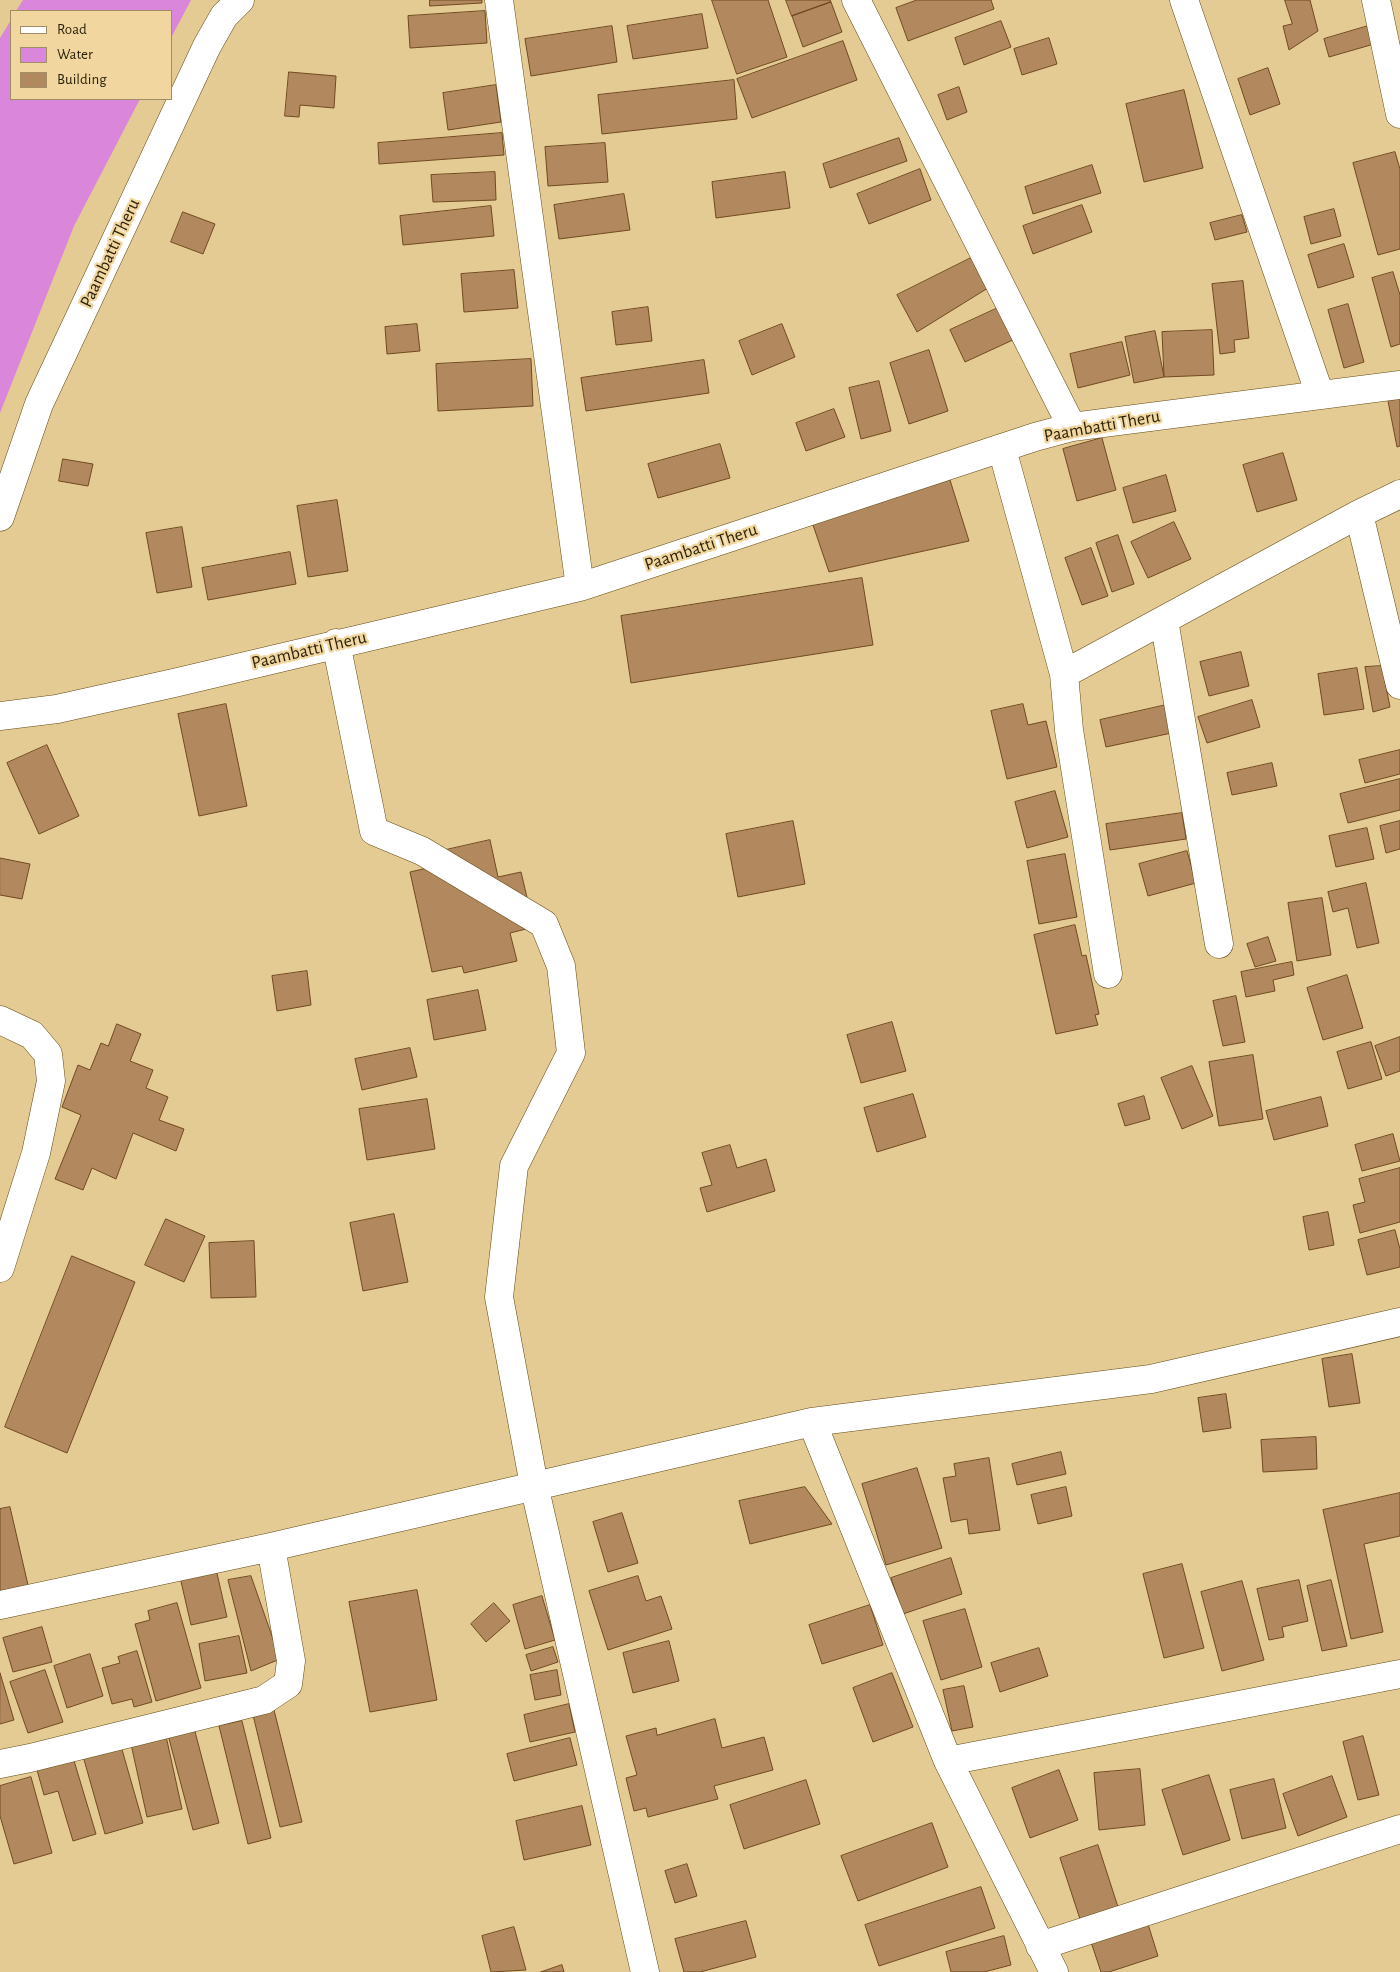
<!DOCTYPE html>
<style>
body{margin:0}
#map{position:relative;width:1400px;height:1972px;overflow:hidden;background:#e4ca93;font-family:"Alegreya Sans",sans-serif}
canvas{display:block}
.legend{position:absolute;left:10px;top:10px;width:162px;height:90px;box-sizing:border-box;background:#f1d79f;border:1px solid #a18d63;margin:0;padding:6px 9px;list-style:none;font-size:15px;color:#281f08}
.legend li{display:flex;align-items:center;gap:10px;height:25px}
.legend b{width:25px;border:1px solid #a18d63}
</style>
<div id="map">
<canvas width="1400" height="1972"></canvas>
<ul class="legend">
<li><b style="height:6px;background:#fff"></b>Road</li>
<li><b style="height:14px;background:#d986db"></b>Water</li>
<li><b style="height:14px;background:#b2885e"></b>Building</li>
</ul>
</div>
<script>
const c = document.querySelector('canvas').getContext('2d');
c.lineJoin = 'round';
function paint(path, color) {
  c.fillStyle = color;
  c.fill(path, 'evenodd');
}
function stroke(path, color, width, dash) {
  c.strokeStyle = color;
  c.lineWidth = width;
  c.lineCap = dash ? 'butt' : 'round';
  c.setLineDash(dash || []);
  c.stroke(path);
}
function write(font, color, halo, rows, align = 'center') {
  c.font = font + ' "Alegreya Sans",sans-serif';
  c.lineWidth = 4.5;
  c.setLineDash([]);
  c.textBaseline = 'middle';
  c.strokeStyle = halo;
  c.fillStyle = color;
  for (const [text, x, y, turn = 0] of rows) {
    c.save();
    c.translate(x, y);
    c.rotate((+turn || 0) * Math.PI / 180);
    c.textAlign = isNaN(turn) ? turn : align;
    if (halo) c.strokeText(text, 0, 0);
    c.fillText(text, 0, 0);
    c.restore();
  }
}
paint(new Path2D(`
 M23,0H191L171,38V11H16Z
 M11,20V99H140L74,226L0,413V38Z`), '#d986db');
const building = new Path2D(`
 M430,0H482V3L430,6Z
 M712,0H768L787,57L737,74Z
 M786,0H830L831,2L792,16Z
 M917,0H991L994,9L908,41L896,8Z
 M1285,0H1310L1318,31L1289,50L1283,26L1292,24Z
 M831,2L842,32L803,47L792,16Z
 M485,11L487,43L410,48L408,16Z
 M702,14L708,48L633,59L627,26Z
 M1001,21L1011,47L964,65L955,38Z
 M1375,24L1381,42L1329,57L1324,39Z
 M612,26L617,62L531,76L525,39Z
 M1049,38L1057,64L1022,75L1014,49Z
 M843,41L857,80L752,118L737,79Z
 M1268,68L1280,104L1250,115L1238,79Z
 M289,72L336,76L334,108L300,105L299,117L285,116Z
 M734,80L737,119L602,134L598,95Z
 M496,85L501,122L448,130L443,93Z
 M959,87L967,112L947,120L938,95Z
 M1184,90L1203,168L1144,182L1126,104Z
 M502,133L504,155L379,164L378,143Z
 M899,138L907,161L830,188L823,164Z
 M605,143L608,182L548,186L545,147Z
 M1395,152L1400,169V249L1378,255L1353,163Z
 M1092,165L1101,193L1033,214L1025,187Z
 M920,169L931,200L869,224L857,194Z
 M495,172L496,200L433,202L431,175Z
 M785,172L790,208L716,218L712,182Z
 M624,194L630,230L559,239L554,205Z
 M1082,205L1092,232L1033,254L1023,226Z
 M491,206L494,236L403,245L400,216Z
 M1334,209L1341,236L1311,244L1304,217Z
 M183,212L215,224L203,254L171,242Z
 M1242,215L1247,232L1215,240L1210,223Z
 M1344,244L1354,277L1318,288L1308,255Z
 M973,257L988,288L917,332L897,295Z
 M514,270L518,308L464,312L461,274Z
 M1393,272L1400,295V344L1391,347L1372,278Z
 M1243,281L1249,338L1234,340L1235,352L1220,354L1212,284Z
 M1348,304L1364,362L1344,368L1328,310Z
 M648,307L652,341L616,345L612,312Z
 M1000,307L1015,339L965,362L950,330Z
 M417,324L420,351L387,354L385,327Z
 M782,324L795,357L752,375L739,341Z
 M1212,330L1214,375L1164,377L1162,332Z
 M1155,331L1164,377L1134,383L1125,337Z
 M1122,342L1130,375L1078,388L1070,354Z
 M929,350L948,411L909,424L890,363Z
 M531,359L533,406L438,411L436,364Z
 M704,360L709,393L586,411L581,378Z
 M879,381L891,431L861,439L849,388Z
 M1400,399V446L1397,447L1388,401Z
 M834,409L845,437L806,451L796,423Z
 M1102,438L1116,490L1077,501L1063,449Z
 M720,444L730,478L658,498L648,464Z
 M1283,453L1297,500L1257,512L1243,465Z
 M63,459L93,464L88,486L59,481Z
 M1166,475L1176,511L1133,523L1123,488Z
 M950,480L969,541L829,572L812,522Z
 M337,500L348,571L308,577L297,506Z
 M1174,522L1191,559L1148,578L1131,542Z
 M182,527L192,587L157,593L146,533Z
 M1118,535L1134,584L1112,592L1096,543Z
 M1091,548L1108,596L1082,605L1065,558Z
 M290,552L296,584L208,600L202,568Z
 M862,578L873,645L631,683L621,616Z
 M1241,652L1249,686L1209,696L1200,662Z
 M1382,666L1390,707L1373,712L1365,667Z
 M1357,668L1364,709L1324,715L1318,674Z
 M1252,700L1260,727L1207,743L1198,717Z
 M1175,703L1181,731L1106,747L1100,720Z
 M226,704L247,806L199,816L178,714Z
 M1023,704L1028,725L1046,721L1057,767L1007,779L991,711Z
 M47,745L79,816L39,834L7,763Z
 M1400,750V774L1365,783L1359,760Z
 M1272,763L1277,786L1232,795L1227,773Z
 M1400,779V810L1348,823L1340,794Z
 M1055,791L1068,837L1027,848L1015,802Z
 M1182,813L1186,839L1110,850L1106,824Z
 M793,821L805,884L738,897L726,834Z
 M1400,821V849L1386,853L1380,826Z
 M1367,828L1374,859L1336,867L1329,836Z
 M490,840L498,877L521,872L534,927L510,933L517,961L464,973L462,966L432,972L410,872L440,865L437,852Z
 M1187,851L1196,883L1148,896L1139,864Z
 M1065,854L1077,917L1039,924L1027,861Z
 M0,858L30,864L22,899L0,895Z
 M1366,883L1379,943L1357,948L1348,908L1333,912L1328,892Z
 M1322,898L1331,955L1297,961L1288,903Z
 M1075,925L1082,956L1086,955L1099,1014L1095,1015L1098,1025L1056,1034L1034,935Z
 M1268,937L1276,961L1255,967L1247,944Z
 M1292,962L1294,975L1273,980L1275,991L1246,997L1241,972Z
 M307,971L311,1005L277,1011L272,976Z
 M1347,975L1363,1028L1323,1040L1307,988Z
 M478,990L486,1030L434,1040L427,1000Z
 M1236,996L1245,1042L1223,1046L1213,1001Z
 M892,1022L906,1071L861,1083L847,1035Z
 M117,1024L141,1034L130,1061L153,1070L146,1088L168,1097L159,1120L184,1129L176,1151L133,1133L116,1179L92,1168L83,1190L55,1179L81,1115L62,1107L78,1065L90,1070L101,1043L108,1046Z
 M1400,1037V1071L1386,1076L1375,1046Z
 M1371,1042L1382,1079L1348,1089L1337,1052Z
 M410,1048L417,1077L362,1090L355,1059Z
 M1253,1055L1263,1119L1219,1126L1209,1062Z
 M1192,1066L1213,1116L1182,1129L1161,1078Z
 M913,1094L926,1137L877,1152L864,1108Z
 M1144,1096L1150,1119L1125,1126L1118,1104Z
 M1321,1097L1328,1126L1274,1140L1266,1111Z
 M427,1099L435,1149L367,1160L359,1109Z
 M1393,1134L1400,1161L1362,1171L1355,1145Z
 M730,1145L737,1168L766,1159L775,1191L707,1212L700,1188L712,1185L702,1153Z
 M1400,1168V1222L1360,1233L1353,1205L1365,1202L1359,1179Z
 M1328,1212L1334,1245L1309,1250L1303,1217Z
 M394,1214L408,1282L363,1291L350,1223Z
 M166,1219L205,1236L184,1282L145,1265Z
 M1395,1230L1400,1249V1267L1367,1275L1358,1240Z
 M254,1241L256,1297L211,1298L209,1243Z
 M72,1256L135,1282L67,1453L5,1427Z
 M1352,1354L1360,1403L1329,1407L1322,1359Z
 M1226,1394L1231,1428L1203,1432L1198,1398Z
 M1316,1437L1317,1469L1263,1472L1261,1440Z
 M1061,1452L1066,1474L1017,1485L1012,1464Z
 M989,1458L1000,1530L969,1534L967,1519L951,1522L943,1478L956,1476L954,1464Z
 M917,1468L942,1548L886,1565L862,1484Z
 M805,1487L832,1524L750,1544L739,1501Z
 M1066,1487L1072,1516L1038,1524L1031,1495Z
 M1400,1493V1536L1364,1544L1383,1632L1351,1639L1323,1510Z
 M10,1507L28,1585L0,1592V1509Z
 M622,1513L638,1563L608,1572L593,1522Z
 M951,1558L962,1594L903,1614L891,1578Z
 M1182,1564L1204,1648L1164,1658L1143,1574Z
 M216,1569L227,1617L191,1625L180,1577Z
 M251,1576L280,1659L251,1671L228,1580Z
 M638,1576L646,1601L661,1596L672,1629L608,1650L589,1591Z
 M1299,1580L1308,1621L1282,1627L1284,1637L1269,1640L1257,1589Z
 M1331,1580L1347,1646L1322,1651L1307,1586Z
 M1242,1581L1264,1660L1222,1671L1201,1592Z
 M417,1590L437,1700L370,1712L349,1602Z
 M542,1596L555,1640L525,1649L513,1605Z
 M177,1603L201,1688L156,1701L135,1624L150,1620L148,1611Z
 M494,1603L510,1621L486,1642L471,1624Z
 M870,1605L883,1645L822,1664L809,1625Z
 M965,1609L982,1667L941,1680L923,1621Z
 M42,1627L52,1662L13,1672L3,1638Z
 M239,1636L247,1673L205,1681L199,1644Z
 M669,1641L679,1681L633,1693L623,1653Z
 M553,1647L558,1662L531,1671L526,1655Z
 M1039,1648L1048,1676L1000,1692L991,1663Z
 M137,1651L152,1702L134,1707L132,1699L112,1704L102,1668L120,1663L118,1657Z
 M90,1654L103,1696L67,1708L54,1666Z
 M45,1670L63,1722L28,1733L10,1682Z
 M557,1670L561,1695L535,1700L530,1675Z
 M0,1673L14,1720L0,1724Z
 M892,1673L913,1727L873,1742L853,1688Z
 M964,1686L973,1727L952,1731L943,1690Z
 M569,1704L575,1732L530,1742L524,1715Z
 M274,1710L302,1822L280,1827L253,1715Z
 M715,1719L722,1748L764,1737L773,1770L714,1786L718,1799L648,1817L646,1808L634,1811L626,1778L637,1775L626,1736L656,1728L657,1735Z
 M242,1721L271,1838L248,1844L219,1726Z
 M193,1724L219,1823L193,1830L167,1731Z
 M166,1736L182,1809L147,1817L131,1744Z
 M1363,1736L1379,1795L1358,1800L1343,1742Z
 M570,1738L577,1765L514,1781L507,1754Z
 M121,1746L143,1823L105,1834L83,1756Z
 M72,1754L96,1834L73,1841L58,1791L44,1795L37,1770Z
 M1140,1769L1145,1825L1099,1830L1094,1773Z
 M1059,1770L1078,1820L1030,1838L1012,1788Z
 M1209,1775L1230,1840L1183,1855L1162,1790Z
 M1332,1776L1347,1817L1298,1836L1283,1794Z
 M31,1777L52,1853L14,1864L0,1816V1786Z
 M1274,1779L1286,1828L1242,1839L1230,1790Z
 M806,1780L820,1824L744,1849L730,1805Z
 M582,1806L591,1845L524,1860L516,1821Z
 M932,1823L948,1867L858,1901L841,1856Z
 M1098,1845L1118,1907L1080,1919L1060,1858Z
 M687,1864L697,1896L675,1903L665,1871Z
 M981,1887L995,1928L879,1966L865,1925Z
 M746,1921L756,1957L700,1972H684L675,1939Z
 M1148,1924L1158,1956L1109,1972H1101L1091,1942Z
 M514,1927L526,1970L491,1972L482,1936Z
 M1004,1936L1011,1965L984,1972H951L946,1952Z
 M562,1965L564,1972H541Z`);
paint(building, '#b2885e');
stroke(building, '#704a20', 1);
const minor = new Path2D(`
 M499,0L580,587
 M856,0L1072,427
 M1184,0L1320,395
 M1376,0L1400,114
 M1002,449L1064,674L1069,730L1108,974
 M1359,514L1400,685
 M1164,620L1219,944
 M336,643L374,831L422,851L544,924L561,966L571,1053L514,1166L499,1297L534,1485L645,1972
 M1064,674L1359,514L1400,494
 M0,716L57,709L174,683L580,587L1035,437L1072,427L1400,385
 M0,1020L32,1035L48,1054L51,1081L36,1153L0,1268
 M812,1422L948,1761L1054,1972
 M0,1605L271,1547L812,1422L1151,1379L1400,1322
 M948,1761L1400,1674
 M0,1764L30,1758L264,1700L288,1684L291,1661L271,1547
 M1040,1946L1400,1829`);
const tertiary = new Path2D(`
 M0,517L39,404L207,46L224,16L240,0`);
stroke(minor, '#634c14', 29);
stroke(tertiary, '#634c14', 29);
stroke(minor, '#fff', 28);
stroke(tertiary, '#fff', 28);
write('18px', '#281f08', '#f1d79f', [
 ["Paambatti Theru",110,253,-65],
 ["Paambatti Theru",1102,426,-10],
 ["Paambatti Theru",701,547,-18],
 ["Paambatti Theru",309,650,-13]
]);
</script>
